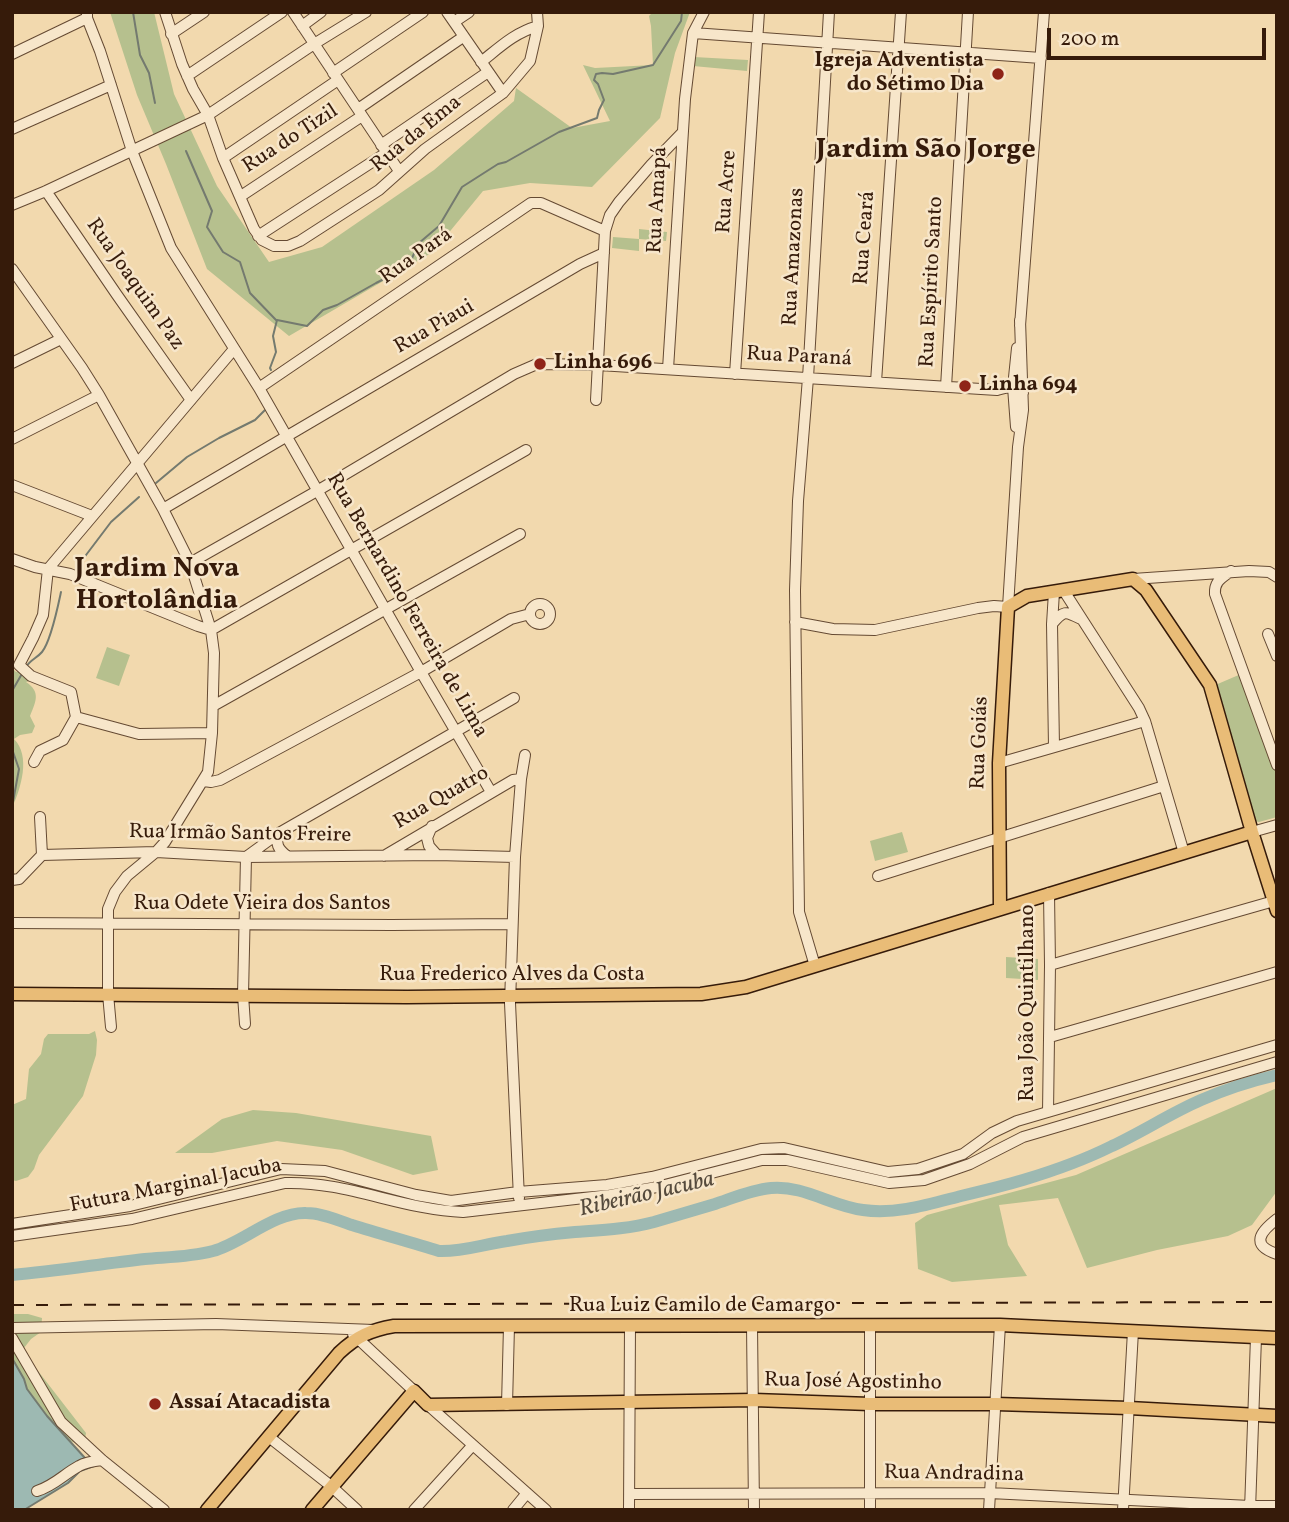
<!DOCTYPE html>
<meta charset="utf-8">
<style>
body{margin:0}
#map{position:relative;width:1289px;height:1522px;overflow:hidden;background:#f2d9ae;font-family:Vollkorn,serif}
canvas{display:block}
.frame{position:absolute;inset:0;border:14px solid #361b0a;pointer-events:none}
.scale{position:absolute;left:1047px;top:28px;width:219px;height:32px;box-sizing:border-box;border:4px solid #361b0a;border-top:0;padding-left:9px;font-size:21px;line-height:24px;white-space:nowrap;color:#361b0a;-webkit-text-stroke:5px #f7e6ca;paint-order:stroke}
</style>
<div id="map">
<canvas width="1289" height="1522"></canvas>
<div class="frame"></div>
<div class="scale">200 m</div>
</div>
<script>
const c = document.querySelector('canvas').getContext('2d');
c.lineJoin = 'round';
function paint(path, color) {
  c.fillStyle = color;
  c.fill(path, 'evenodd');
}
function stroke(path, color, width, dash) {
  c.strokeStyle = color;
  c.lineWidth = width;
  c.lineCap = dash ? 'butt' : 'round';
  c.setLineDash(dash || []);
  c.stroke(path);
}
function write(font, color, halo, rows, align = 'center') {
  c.font = font + ' Vollkorn,serif';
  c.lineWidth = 5;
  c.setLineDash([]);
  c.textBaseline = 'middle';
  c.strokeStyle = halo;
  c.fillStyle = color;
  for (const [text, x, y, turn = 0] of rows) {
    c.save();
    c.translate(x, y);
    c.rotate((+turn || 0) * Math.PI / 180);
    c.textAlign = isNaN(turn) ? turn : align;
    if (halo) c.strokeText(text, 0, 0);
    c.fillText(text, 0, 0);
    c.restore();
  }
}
paint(new Path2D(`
 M110,12H154L174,94L217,186L269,262L322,247L434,170L514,101L516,88L572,128L610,121L583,65L595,68L653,65L651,26L649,16L653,12H690L675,53L660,118L592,187L530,183L483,191L433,252L289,336L207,269L166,164L137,95Z
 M694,57L748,60L747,71L693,66Z
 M639,229L667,232L666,241L639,239V251L612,248L613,237L639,239Z
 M12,647L14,652V670L16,672L19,671L35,679L26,682C41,692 36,701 30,716L35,726L32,733L20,735L14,739C31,756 21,788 12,808Z
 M107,647L130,655L119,686L96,678Z
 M1241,674L1277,772V817L1259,822L1254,821L1213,686Z
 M902,832L908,852L875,861L870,841Z
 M1006,957L1038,959V980L1006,978Z
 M95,1031L97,1040L96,1055L83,1096L39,1155L34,1169L28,1177L16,1181L12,1180V1105L26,1099L29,1069L41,1054L44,1039L48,1034H89Z
 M1277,1088V1191L1252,1225L1228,1236L1157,1250L1087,1268L1058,1198L999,1205L1008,1245L1027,1276L952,1282L918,1269L915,1223L927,1215L1076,1175Z
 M253,1110L296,1113L431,1136L438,1170L413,1175L342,1150L277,1141L212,1153H175L222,1119Z
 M12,1314H28L42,1318L41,1332L31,1339L24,1348L28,1358L86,1433L84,1446L59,1437L13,1394Z`), '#b6c08e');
const water = new Path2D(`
 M12,1358L24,1379L27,1389L47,1416L85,1458L94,1466L80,1471L68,1483L24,1510H12Z`);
paint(water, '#9db9b2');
stroke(water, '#747a6f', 2);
stroke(new Path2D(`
 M133,12L140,55L149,73L155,103
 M186,151L212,211L207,227L223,252L240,262L250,293L276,320
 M271,370L270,368L276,352L273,336L277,320L307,326L323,310L337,305L376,283L394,274L412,258L419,243L439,226L462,187L498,164L506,162L559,132L597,118L599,110L604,100L598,84L594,80L596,74L602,73L613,74L653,65L681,21L682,12
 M156,483L187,457L219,438L255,420L265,410
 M83,559L111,522L139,497
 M26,667C30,660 37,658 42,652C51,641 58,606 61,592
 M12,691L23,672
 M12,749L19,769L12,807`), '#747a6f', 2);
stroke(new Path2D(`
 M12,1275C57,1271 100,1264 145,1259C168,1257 190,1257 213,1251C241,1244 274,1212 306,1213C321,1213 338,1220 352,1225C381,1234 410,1242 439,1251C462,1252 484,1244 507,1241C529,1237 553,1234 575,1232C602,1230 628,1229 654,1222C674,1216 695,1210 715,1204C733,1198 751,1190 771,1188C804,1185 831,1206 863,1210C895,1215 930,1204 961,1196C982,1191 1003,1186 1023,1180C1053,1171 1084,1160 1112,1146C1142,1132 1171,1113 1201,1100C1226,1089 1251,1081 1277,1075`), '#9db9b2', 12);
const minor = new Path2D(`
 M87,12V18L100,51L132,151L171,248L259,388L421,672L491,792
 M165,12L182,64L193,89L208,115L223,158L254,229L262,240L274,246H288L300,241L379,190L425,149L503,93L530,61L538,26L537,12
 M293,12L399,171
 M447,12L503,93
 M454,22L469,12
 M302,26L321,12
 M693,33L1041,58
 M171,34L204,12
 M12,54L87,18
 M481,62C500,47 514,33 538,26
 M333,73L423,12
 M187,76L282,12
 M358,109L463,37
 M12,129L111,85
 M381,145L488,72
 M223,158L338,80
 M46,191L117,295L191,400
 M241,196L362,116
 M12,205L46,191L208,115L314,44L366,12
 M258,236L386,153
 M12,269L82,368L99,395L163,509L190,563L211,630L214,653L212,733L208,772L165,842L156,852L127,876L115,892L108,909V994L111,1027
 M1020,326L1044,12
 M12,363L61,339
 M668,369L685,99L693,33L704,12
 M735,374L759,12
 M876,382L901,12
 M946,387L968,12
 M259,388L531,203H541L605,231
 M596,400L605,231L610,215L619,202L651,165L682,133
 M1016,427L1013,387L1017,348
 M12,439L99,395
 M12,485L92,516
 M163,509L580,264L604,253
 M12,559L35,567L70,574L198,626L211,630L526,450
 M190,563L317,491L514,374L537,364L599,365L997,390C1007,387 1016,384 1023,393
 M1231,571C1222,578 1214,581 1215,594L1277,765
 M1133,579L1249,571L1269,572L1277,577
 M1064,591L1139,708L1145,721L1184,853
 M530 614a10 10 0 1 1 20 0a10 10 0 1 1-20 0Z
 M795,622L833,629L875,630L978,608L994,606L1008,607L1018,447L1023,410L1020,320
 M1052,624C1064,610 1065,611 1081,619
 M1268,634L1277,656
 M213,706L520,534
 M76,717L71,692L31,676L19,665L33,638L43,615L48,569L234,349
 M76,717L139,734L212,733
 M1054,747L1052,624L1054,592
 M34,762L40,751L63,740L76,717
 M999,763L1145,721
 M204,781L211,782L220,780L421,672L511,619L530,614
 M432,826L427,838L429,846L437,855
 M1252,832L1277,825
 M279,833C275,844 278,849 287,856
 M42,855L156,852L246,857L437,855L515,857
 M384,856L513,780L521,779
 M878,876L1164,786
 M12,880L19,879L42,855L40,817
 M12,923L392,925L512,924
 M1050,965L1274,901
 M815,966L799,912L795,590L798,501L808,378L829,12
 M245,1024L243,995L246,857L279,833L514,698
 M1050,1037L1277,972
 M1048,1112L1050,965L1049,893
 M519,1198L510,1003L515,857L521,779L525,755
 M1277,1219C1260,1232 1250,1245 1277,1254
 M12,1224L130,1206L281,1169L325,1171L416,1195L451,1201L518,1192L607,1185L652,1177L761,1149L784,1148L888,1172L918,1169L963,1154L992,1133L1017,1121L1277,1045
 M12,1236L132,1219L285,1183C346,1181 403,1210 463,1212L610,1195L657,1187L762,1160H787L889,1183L924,1180L970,1164L1023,1137L1277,1062
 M752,1325L754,1510
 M12,1328L216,1324L374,1330
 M353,1334L414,1391
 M12,1338L61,1422L102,1460L164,1510
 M428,1405L546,1510
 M507,1405L509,1326
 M269,1437L331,1486L357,1510
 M37,1491C54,1486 64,1474 79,1466C86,1462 94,1461 102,1460
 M630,1494L990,1493L1250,1506H1277
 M414,1510L472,1446
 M513,1510L527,1493
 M629,1510L630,1326
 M870,1510V1326
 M989,1510L1000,1325
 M1123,1510L1133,1331
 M1250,1510L1256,1337`);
const major = new Path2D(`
 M1000,909L999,763L1008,607L1027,596L1133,579L1146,590L1210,685L1252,832L1277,911
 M12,994L407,997L701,994L746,987L1252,832
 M207,1510L339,1353C357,1336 371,1330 394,1326L1000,1325L1277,1338
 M312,1510L414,1391L428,1405L754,1400L870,1404H996L1129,1408L1277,1416`);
stroke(minor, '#654a33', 12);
stroke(major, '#361b0a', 15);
stroke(minor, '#f7e6ca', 10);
stroke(major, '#e9bc77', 12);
stroke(new Path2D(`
 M12,1305L1277,1302`), '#361b0a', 2, [12, 12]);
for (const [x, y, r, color] of [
 [998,74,7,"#8f2418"],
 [540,364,7,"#8f2418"],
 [965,386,7,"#8f2418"],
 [155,1404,7,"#8f2418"]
]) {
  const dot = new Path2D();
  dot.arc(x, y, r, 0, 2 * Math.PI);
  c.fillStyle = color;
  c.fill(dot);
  stroke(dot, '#f7e6ca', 2.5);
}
write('bold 21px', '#361b0a', '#f7e6ca', [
 ["Igreja Adventista",984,62,"right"],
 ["do Sétimo Dia",984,86,"right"],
 ["Linha 696",554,364],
 ["Linha 694",979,386],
 ["Assaí Atacadista",169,1404]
], 'left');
write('21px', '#361b0a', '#f7e6ca', [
 ["Rua da Ema",417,135,-39],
 ["Rua do Tizil",291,140,-33],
 ["Rua Acre",728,192,-86],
 ["Rua Amapá",659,200,-87],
 ["Rua Ceará",866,238,-86],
 ["Rua Pará",417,257,-35],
 ["Rua Amazonas",795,257,-87],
 ["Rua Espírito Santo",933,282,-87],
 ["Rua Joaquim Paz",134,285,55],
 ["Rua Piaui",435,328,-30],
 ["Rua Paraná",799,358,3],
 ["Rua Bernardino Ferreira de Lima",406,606,60],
 ["Rua Goiás",981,743,-88],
 ["Rua Quatro",442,799,-30],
 ["Rua Irmão Santos Freire",240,835,1],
 ["Rua Odete Vieira dos Santos",262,905],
 ["Rua Frederico Alves da Costa",512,976],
 ["Rua João Quintilhano",1029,1003,-90],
 ["Futura Marginal Jacuba",176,1187,-11],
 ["Rua Luiz Camilo de Camargo",702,1307],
 ["Rua José Agostinho",853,1383,1],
 ["Rua Andradina",954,1475,1]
]);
write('italic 23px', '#554a3c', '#f7e6ca', [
 ["Ribeirão Jacuba",647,1196,-13]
]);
write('bold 28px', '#361b0a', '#f7e6ca', [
 ["Jardim São Jorge",926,152],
 ["Jardim Nova",157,571],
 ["Hortolândia",157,603]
]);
</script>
